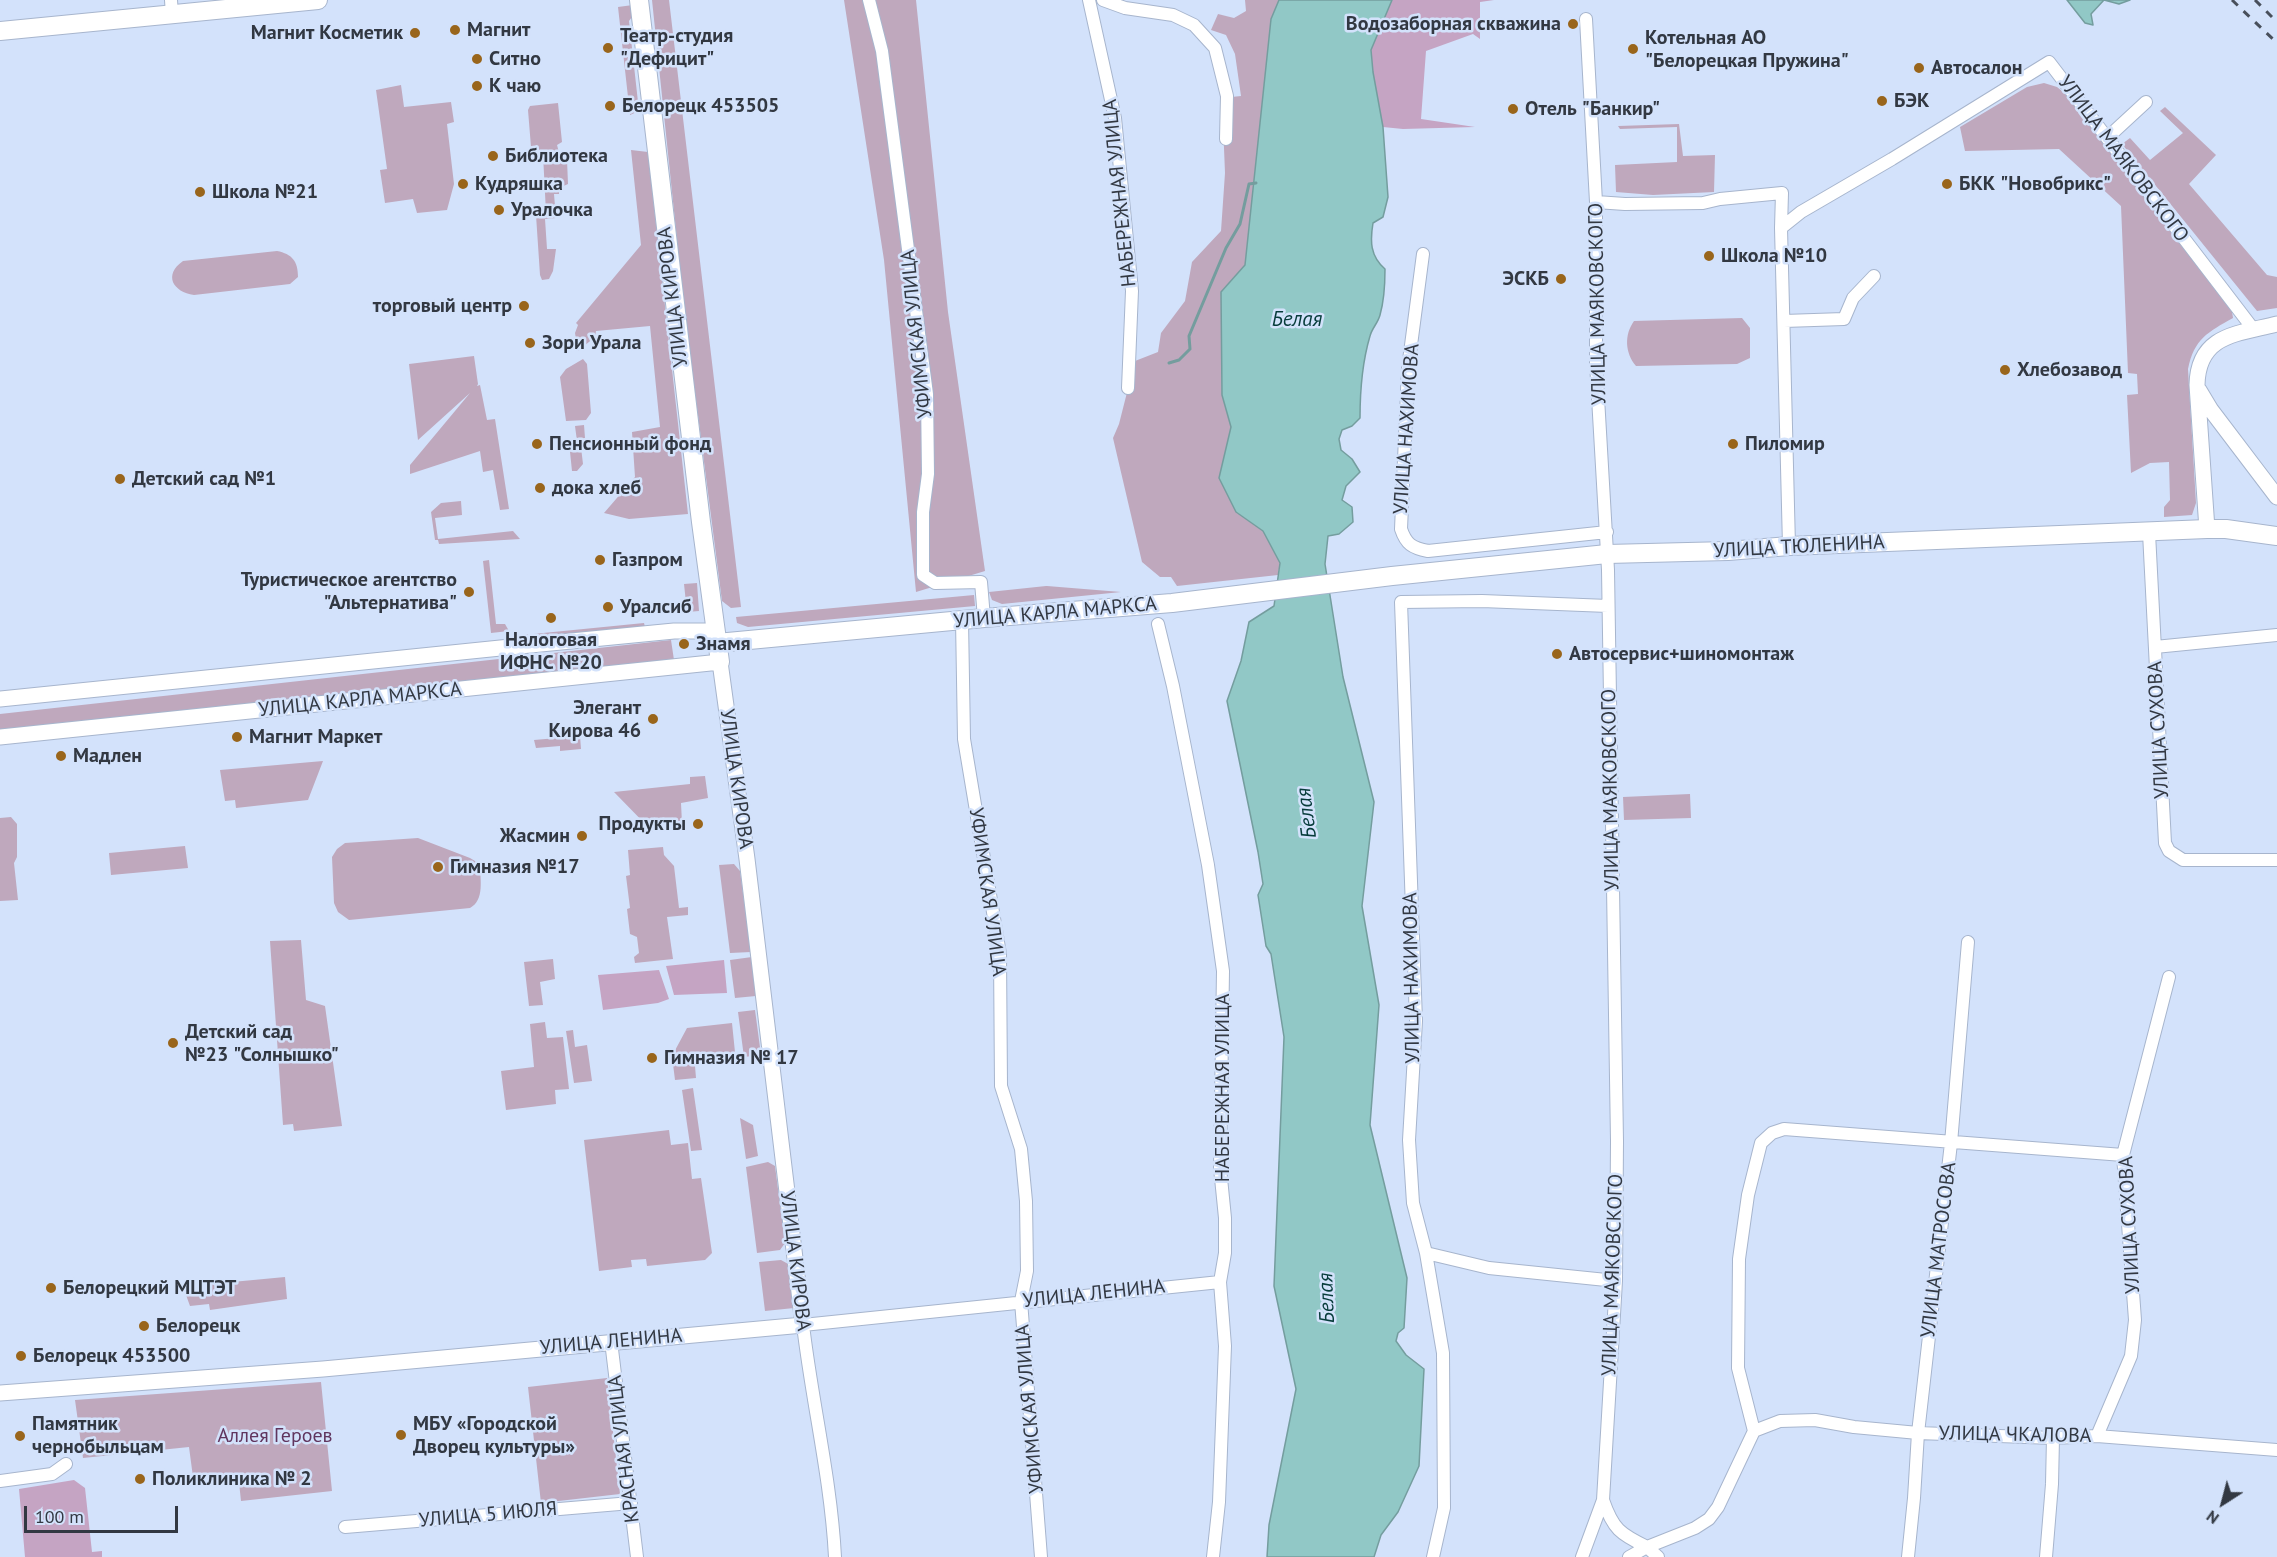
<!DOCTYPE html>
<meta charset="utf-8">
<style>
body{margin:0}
#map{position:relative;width:2277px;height:1557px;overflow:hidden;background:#d3e2fb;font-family:"PT Sans",sans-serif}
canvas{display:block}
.north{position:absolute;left:2193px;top:1473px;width:60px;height:60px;-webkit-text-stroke:4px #d3e2fb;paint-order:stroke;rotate:216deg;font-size:16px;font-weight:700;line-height:24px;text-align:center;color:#323842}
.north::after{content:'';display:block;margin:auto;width:21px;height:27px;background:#323842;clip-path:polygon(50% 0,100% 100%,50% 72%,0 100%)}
.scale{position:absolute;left:24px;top:1506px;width:154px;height:27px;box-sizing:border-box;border:3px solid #323842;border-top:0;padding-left:8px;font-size:18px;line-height:21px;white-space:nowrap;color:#323842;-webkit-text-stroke:4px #d3e2fb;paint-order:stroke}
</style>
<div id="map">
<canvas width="2277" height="1557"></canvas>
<div class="north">N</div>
<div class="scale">100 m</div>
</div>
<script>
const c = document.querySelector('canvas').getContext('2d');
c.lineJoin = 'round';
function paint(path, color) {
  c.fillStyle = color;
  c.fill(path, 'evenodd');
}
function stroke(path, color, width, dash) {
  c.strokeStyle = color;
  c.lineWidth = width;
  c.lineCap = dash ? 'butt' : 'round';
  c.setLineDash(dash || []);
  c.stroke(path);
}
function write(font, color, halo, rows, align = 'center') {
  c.font = font + ' "PT Sans",sans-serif';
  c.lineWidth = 5;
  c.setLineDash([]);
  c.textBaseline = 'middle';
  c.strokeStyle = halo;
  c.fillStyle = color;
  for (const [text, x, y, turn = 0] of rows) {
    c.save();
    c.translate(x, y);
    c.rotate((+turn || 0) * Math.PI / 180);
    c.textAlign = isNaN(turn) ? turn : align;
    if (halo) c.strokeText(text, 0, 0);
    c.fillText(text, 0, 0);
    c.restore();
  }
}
paint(new Path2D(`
 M652,0H669L741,607L731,608L722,601L684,307Z
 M844,0H916L948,312L985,571L916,592L884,260Z
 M1245,0H1279L1271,19L1245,265L1221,292L1222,395L1231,427L1219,478L1236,512L1263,531L1280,563L1278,575L1177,586L1171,577H1160L1142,562L1113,438L1119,424L1135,361L1158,352L1161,333L1185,301L1192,262L1221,231L1225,173L1222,98L1241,96L1235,54L1226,35L1211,30L1218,14L1234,18L1246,11Z
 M633,5L634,14L629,21L639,111L630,115L618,7Z
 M2044,83L2057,87L2067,95L2231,305L2233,318C2208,332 2194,339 2188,369L2196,503L2192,515L2164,517V507L2170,500L2169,462L2150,463L2131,473L2127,395L2138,394L2137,374L2128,373L2121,206L2059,149L1965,151L1960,127L2027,87Z
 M401,85L404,107L451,102L454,122L447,124L454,184L447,210L417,213L413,199L385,203L380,170L387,169L376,90Z
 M558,103L562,142L557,145L561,160H567L568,184L559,188V194H554L556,218L545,219L547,249H556L553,271L549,279L542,280L540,275L536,215L546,213L543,154L531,147L528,110L530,106Z
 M2165,107L2216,155L2189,184L2267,275L2277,277V308L2257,311L2122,144L2130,138L2150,160L2183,133L2160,111Z
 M1679,124L1683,156L1715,155L1714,192L1653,195L1616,192L1615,165L1677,162V127L1620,129L1618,126Z
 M631,150L648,152L688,514L629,519L604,513L635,477L632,432L660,427L650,326L596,331L595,337L578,351L575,333L578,325L576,323L641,245Z
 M277,251C292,254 298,261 298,277L290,284L194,295C173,292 163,275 183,261Z
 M1742,318L1750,328V358L1737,364L1636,366C1625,353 1624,335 1634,321Z
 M474,356L478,384L477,386L480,385L487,420L495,419L509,509L500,510L493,470L483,472L480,451L410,474V465L470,393L418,440L409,364Z
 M583,359L587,364L591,413L586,420L566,421L560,377L566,369Z
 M584,425L585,438L580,439L583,464L577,471H572L569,442L577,441L575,426Z
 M461,501L462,515L435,518L438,539L513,531L520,539L439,544L438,540H435L431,512L441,503Z
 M489,560L496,624H505L509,631L491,633L483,561Z
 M697,583L699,611L687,612L684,584Z
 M1046,586H1047L1121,592L1002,604L992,600L989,592Z
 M974,595L975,606L748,627L737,623L736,617Z
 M644,623L645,627L523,639V635Z
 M671,640L674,660L0,730V714Z
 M580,736L581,749L560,751V746L536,748L534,740Z
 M323,761L308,800L236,808L235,800L225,801L220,770Z
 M705,776L708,798L681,803L682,823L662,825V832H653L614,792L690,784V777Z
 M1690,794L1691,818L1624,820L1623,797Z
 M11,817L17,824V857L14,863L18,900L0,901V818Z
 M418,838L470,858L480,864C480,879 485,900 470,908L349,920L338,912L334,903L332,857L337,849L345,843Z
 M185,846L188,868L111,875L109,853Z
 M663,847L664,855L674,866L679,908L688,907V915L667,917L673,959L635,963L634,957L639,953L637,937L630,934L627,909L630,908L626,876L630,875L628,850Z
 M734,864L740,871L751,952L730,953L719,865Z
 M301,940L306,1000L325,1006L342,1126L294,1131L293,1124L283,1125L270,941Z
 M752,957L756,996L735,998L730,960Z
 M553,959L555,979L540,982L543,1005L529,1006L524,962Z
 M755,1010L761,1055L744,1057L738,1012Z
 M545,1022L547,1038L563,1037L569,1089L555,1090L556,1104L506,1110L501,1071L534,1067L530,1024Z
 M732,1023L736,1062L695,1066L696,1078L675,1080L672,1056L687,1028Z
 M573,1030L575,1047L587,1045L592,1081L574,1083L566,1031Z
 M693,1088L702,1150L691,1151L682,1090Z
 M740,1118L753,1125L758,1156L746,1159Z
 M669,1130L671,1145L688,1143L692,1179L701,1178L712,1253L705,1260L647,1266L646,1259L631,1260L632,1267L599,1271L584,1140Z
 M768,1162L775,1166L785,1243L780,1250L757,1253L746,1167Z
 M781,1260L790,1265L794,1308L765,1311L759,1262Z
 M285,1277L287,1299L210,1310L209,1304L190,1306L186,1295L212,1293L211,1284Z
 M607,1378L620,1494L541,1503L528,1387Z
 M321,1382L332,1491L241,1501L238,1473L193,1477L189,1447L83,1458L75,1400Z`), '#bfa8bd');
paint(new Path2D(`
 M1392,0H1494L1480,2V39L1473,34L1426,51L1421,119L1475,127L1403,129L1383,127L1373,72L1371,50Z
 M724,960L727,993L674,995L666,966Z
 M659,970L669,999L658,1003L603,1010L598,975Z
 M74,1480L85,1488L92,1552L102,1551V1557H25L19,1489Z`), '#c5a4c3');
const water = new Path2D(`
 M1279,0H1392L1371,50L1373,72L1383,127L1388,197L1383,217L1373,223C1370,241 1370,256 1385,269C1385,284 1384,301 1380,315C1378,323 1372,328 1370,336C1362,363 1360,390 1360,418L1352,426L1342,430L1339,439L1341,450L1352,459L1360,472L1346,486L1342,500L1352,507L1353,522L1339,534L1328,536L1325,564L1343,677L1374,802L1362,906L1379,1005L1370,1125L1407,1278L1404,1328L1398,1333L1396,1341L1406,1355L1424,1369L1419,1466L1398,1512L1381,1535L1374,1557H1267L1269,1525L1296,1389L1274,1286L1284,1037L1271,954L1266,946L1258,895L1263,884L1258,852L1227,701L1241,661L1249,622L1274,606L1280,563L1263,531L1236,512L1219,478L1231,427L1222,395L1221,292L1245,265L1271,19Z
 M2067,0H2130L2119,4L2104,0L2091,14L2093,25L2085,23Z`);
paint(water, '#91c8c6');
stroke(water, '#749d9e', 1.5);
stroke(new Path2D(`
 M1169,363L1179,360L1190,349L1189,336L1226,248L1240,224L1249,184L1256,183`), '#749d9e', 3);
const minor = new Path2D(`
 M171,0L172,14
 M869,0L882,51L927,394L928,474L923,512V575L935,583L981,582L984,618
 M1089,0L1115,118L1132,291L1128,388
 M1103,0L1125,8L1173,15L1194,25L1215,48L1227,96L1226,139
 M2107,138L2146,102
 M1596,202L1625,204L1703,203L1720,199L1782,193L1781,228
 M1423,254L1408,368L1401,529C1406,544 1412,548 1428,551L1607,532
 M1784,321L1844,319L1853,298L1874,276
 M2149,533L2165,843L2169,851L2183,860H2277
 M1789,546L1781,228L1801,212L1892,159L2049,62L2254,330
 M962,620L964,739L1000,954L1001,1086L1021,1149L1026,1201L1027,1271L1021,1301L1041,1557
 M1158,624L1173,686L1208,865L1223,971L1220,1168L1225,1218V1253L1220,1282L1225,1346L1219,1502L1213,1557
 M2155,647L2277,635
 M1426,1253L1489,1268L1616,1281
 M611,1341L637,1557
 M1754,1431L1780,1421L1815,1420L1854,1427L1918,1433L2053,1438L2097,1436L2277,1450
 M2097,1436L2131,1356L2135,1320L2123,1155L2169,977
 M0,1481L52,1474L66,1464
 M1603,1500C1613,1529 1620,1534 1647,1547L1695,1528L1709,1519L1718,1507L1754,1431L1738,1368L1739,1259L1748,1195L1761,1143L1772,1133L1784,1129L2123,1155
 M345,1527L631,1503
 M835,1557C831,1479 812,1402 803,1325L1220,1282
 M1433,1557L1444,1508L1443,1353L1426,1253L1413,1203L1409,1140L1416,1021L1401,602L1482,601L1608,606
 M1582,1557L1603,1500L1616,1281L1617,1141L1608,570L1596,363V202L1586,19
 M1629,1557L1647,1547L1658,1557
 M1908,1557L1914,1498L1918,1433L1951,1143L1968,942
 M2046,1557L2052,1484L2053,1438`);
const tertiary = new Path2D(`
 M2199,390L2211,410L2277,497
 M2207,529L2197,385C2198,334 2238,334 2277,324
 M0,699L520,646L674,631H715
 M0,737L720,662L747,859L803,1325L323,1369L0,1393`);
const secondary = new Path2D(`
 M639,0L701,522L720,662
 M0,31L318,0
 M717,643L984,618L1172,603L1392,576L1607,554L1728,551L1789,546L2207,529H2226L2277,536`);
stroke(minor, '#a7b5cd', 14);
stroke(tertiary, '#a7b5cd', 17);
stroke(secondary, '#a7b5cd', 20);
stroke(minor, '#fff', 12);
stroke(tertiary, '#fff', 15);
stroke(secondary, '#fff', 18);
stroke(new Path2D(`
 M2232,0L2277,43
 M2255,0L2277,22`), '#484f5b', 3, [8, 8]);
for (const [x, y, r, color] of [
 [1573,24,6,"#99651b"],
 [455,30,6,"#99651b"],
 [415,33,6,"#99651b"],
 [608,48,6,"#99651b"],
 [1633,49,6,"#99651b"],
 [477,59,6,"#99651b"],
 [1919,68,6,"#99651b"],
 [477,86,6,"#99651b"],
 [1882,101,6,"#99651b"],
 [610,106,6,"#99651b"],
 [1513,109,6,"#99651b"],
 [493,156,6,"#99651b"],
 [463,184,6,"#99651b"],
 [1947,184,6,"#99651b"],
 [200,192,6,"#99651b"],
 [499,210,6,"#99651b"],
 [1709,256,6,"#99651b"],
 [1561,279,6,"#99651b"],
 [524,306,6,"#99651b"],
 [530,343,6,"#99651b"],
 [2005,370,6,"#99651b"],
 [537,444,6,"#99651b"],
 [1733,444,6,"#99651b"],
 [120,479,6,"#99651b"],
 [540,488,6,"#99651b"],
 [600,560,6,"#99651b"],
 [469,592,6,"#99651b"],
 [608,607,6,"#99651b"],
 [551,618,6,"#99651b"],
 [684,644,6,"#99651b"],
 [1557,654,6,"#99651b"],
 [653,719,6,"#99651b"],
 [237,737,6,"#99651b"],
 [61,756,6,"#99651b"],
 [698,824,6,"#99651b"],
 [582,836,6,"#99651b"],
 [438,867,6,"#99651b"],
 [173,1043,6,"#99651b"],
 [652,1058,6,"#99651b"],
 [51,1288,6,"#99651b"],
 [144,1326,6,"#99651b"],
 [21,1356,6,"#99651b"],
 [401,1435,6,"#99651b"],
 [20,1436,6,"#99651b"],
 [140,1479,6,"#99651b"]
]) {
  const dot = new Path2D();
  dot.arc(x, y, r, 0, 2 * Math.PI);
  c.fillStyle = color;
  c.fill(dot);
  stroke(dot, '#d3e2fb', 2);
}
write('bold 20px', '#323842', '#d3e2fb', [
 ["Водозаборная скважина",1561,24,"right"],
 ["Магнит",467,30],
 ["Магнит Косметик",403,33,"right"],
 ["Театр-студия",620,36],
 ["\"Дефицит\"",620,59],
 ["Котельная АО",1645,38],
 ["\"Белорецкая Пружина\"",1645,61],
 ["Ситно",489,59],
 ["Автосалон",1931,68],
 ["К чаю",489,86],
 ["БЭК",1894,101],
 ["Белорецк 453505",622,106],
 ["Отель \"Банкир\"",1525,109],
 ["Библиотека",505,156],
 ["Кудряшка",475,184],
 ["БКК \"Новобрикс\"",1959,184],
 ["Школа №21",212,192],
 ["Уралочка",511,210],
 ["Школа №10",1721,256],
 ["ЭСКБ",1549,279,"right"],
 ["торговый центр",512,306,"right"],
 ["Зори Урала",542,343],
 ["Хлебозавод",2017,370],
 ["Пенсионный фонд",549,444],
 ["Пиломир",1745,444],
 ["Детский сад №1",132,479],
 ["дока хлеб",552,488],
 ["Газпром",612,560],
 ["Туристическое агентство",457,580,"right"],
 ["\"Альтернатива\"",457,603,"right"],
 ["Уралсиб",620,607],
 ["Налоговая",551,640,"center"],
 ["ИФНС №20",551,663,"center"],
 ["Знамя",696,644],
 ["Автосервис+шиномонтаж",1569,654],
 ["Элегант",641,708,"right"],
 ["Кирова 46",641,731,"right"],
 ["Магнит Маркет",249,737],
 ["Мадлен",73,756],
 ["Продукты",686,824,"right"],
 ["Жасмин",570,836,"right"],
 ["Гимназия №17",450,867],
 ["Детский сад",185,1032],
 ["№23 \"Солнышко\"",185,1055],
 ["Гимназия № 17",664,1058],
 ["Белорецкий МЦТЭТ",63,1288],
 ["Белорецк",156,1326],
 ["Белорецк 453500",33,1356],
 ["Памятник",32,1424],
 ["чернобыльцам",32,1447],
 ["МБУ «Городской",413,1424],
 ["Дворец культуры»",413,1447],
 ["Поликлиника № 2",152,1479]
], 'left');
write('20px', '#323842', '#d3e2fb', [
 ["УЛИЦА МАЯКОВСКОГО",2123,159,53],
 ["НАБЕРЕЖНАЯ УЛИЦА",1120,193,-96],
 ["УЛИЦА КИРОВА",673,297,-97],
 ["УЛИЦА МАЯКОВСКОГО",1598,304,-91],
 ["УФИМСКАЯ УЛИЦА",917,334,-96],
 ["УЛИЦА НАХИМОВА",1407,429,-86],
 ["УЛИЦА ТЮЛЕНИНА",1799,547,-3],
 ["УЛИЦА КАРЛА МАРКСА",1055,613,-5],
 ["УЛИЦА КАРЛА МАРКСА",360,700,-6],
 ["УЛИЦА СУХОВА",2159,730,-93],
 ["УЛИЦА КИРОВА",736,779,82],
 ["УЛИЦА МАЯКОВСКОГО",1611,790,-91],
 ["УФИМСКАЯ УЛИЦА",987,892,82],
 ["УЛИЦА НАХИМОВА",1412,978,-91],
 ["НАБЕРЕЖНАЯ УЛИЦА",1223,1088,-90],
 ["УЛИЦА СУХОВА",2130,1225,-93],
 ["УЛИЦА МАТРОСОВА",1939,1250,-83],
 ["УЛИЦА КИРОВА",795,1261,83],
 ["УЛИЦА МАЯКОВСКОГО",1613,1275,-88],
 ["УЛИЦА ЛЕНИНА",1094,1294,-6],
 ["УЛИЦА ЛЕНИНА",611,1342,-5],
 ["УФИМСКАЯ УЛИЦА",1030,1409,-95],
 ["УЛИЦА ЧКАЛОВА",2015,1435,1],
 ["КРАСНАЯ УЛИЦА",624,1449,-97],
 ["УЛИЦА 5 ИЮЛЯ",488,1515,-5]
]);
write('20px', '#60355e', '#d3e2fb', [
 ["Аллея Героев",275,1436]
]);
write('italic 21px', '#073c3b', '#d3e2fb', [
 ["Белая",1297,320],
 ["Белая",1307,813,-97],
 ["Белая",1327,1298,-92]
]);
</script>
